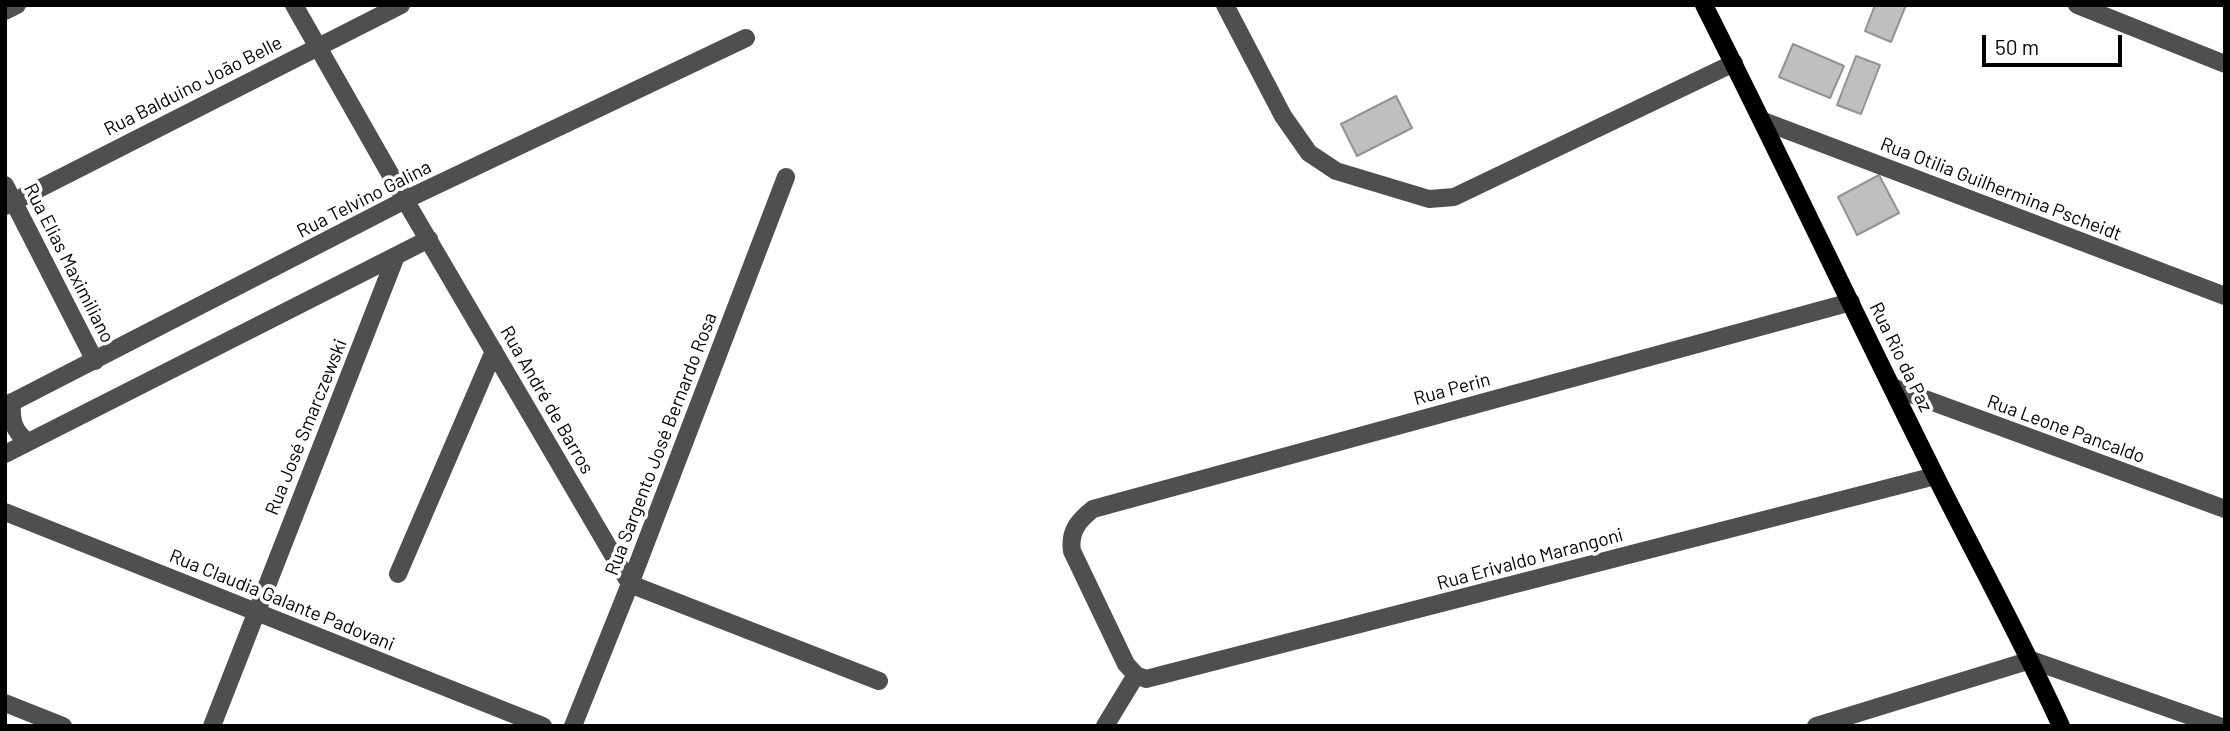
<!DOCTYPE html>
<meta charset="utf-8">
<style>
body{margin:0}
#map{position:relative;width:2230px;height:731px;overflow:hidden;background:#fff;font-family:Barlow,sans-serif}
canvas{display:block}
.frame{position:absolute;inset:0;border:7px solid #000;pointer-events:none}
.scale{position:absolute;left:1982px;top:35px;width:140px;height:32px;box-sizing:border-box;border:4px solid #000;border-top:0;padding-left:9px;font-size:21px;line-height:24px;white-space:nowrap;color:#000;-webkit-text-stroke:5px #fff;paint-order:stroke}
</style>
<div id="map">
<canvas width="2230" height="731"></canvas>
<div class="frame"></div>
<div class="scale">50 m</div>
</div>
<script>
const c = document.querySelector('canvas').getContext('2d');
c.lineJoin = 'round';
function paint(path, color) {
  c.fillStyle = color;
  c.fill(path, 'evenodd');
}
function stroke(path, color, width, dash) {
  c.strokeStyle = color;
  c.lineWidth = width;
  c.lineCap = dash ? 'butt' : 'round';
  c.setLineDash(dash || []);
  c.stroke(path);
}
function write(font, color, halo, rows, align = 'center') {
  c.font = font + ' Barlow,sans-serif';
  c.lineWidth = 7;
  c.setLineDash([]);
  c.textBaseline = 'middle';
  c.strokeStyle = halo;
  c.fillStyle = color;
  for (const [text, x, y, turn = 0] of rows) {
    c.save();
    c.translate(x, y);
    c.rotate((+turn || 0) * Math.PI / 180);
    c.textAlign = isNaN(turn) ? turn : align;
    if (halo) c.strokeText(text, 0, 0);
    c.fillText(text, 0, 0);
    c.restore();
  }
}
const building = new Path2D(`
 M1875,5H1906L1891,42L1865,31Z
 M1793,44L1844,66L1830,98L1779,77Z
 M1856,56L1880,65L1861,114L1837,105Z
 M1396,96L1412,128L1357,156L1341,124Z
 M1879,175L1899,213L1857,235L1838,197Z`);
paint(building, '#bfbfbf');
stroke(building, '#939393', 2);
stroke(new Path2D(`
 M294,5L405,200L630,584L879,681
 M1225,5L1283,116L1309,153L1336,171L1429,199L1454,197L1734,63
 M2077,5L2225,64
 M5,11L17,5
 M1763,121L2225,296
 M5,185L95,361
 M5,206L401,5
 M1851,302L1093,509C1079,520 1069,531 1072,551L1126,664L1136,675L1146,679L1935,476
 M1892,387L2225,509
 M12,402C11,419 13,431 27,441
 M5,406L405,200L746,38
 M5,454L429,239
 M5,512L543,726
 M398,574L494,351
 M5,703L63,726
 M212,726L396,256
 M573,726L630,584L786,177
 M1105,726L1136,675
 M1816,726L2031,660L2219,726`), '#4f4f4f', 18);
stroke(new Path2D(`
 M1704,5C1783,161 1857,319 1935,475C1977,559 2022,640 2061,726`), '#000', 18);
write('19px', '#000', '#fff', [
 ["Rua Balduino João Belle",193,86,-27],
 ["Rua Otilia Guilhermina Pscheidt",2001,189,21],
 ["Rua Telvino Galina",364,199,-27],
 ["Rua Elias Maximiliano",69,263,63],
 ["Rua Rio da Paz",1901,357,64],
 ["Rua Perin",1452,389,-15],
 ["Rua André de Barros",547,400,60],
 ["Rua José Smarczewski",306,427,-68],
 ["Rua Leone Pancaldo",2066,429,20],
 ["Rua Sargento José Bernardo Rosa",661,444,-69],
 ["Rua Erivaldo Marangoni",1530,559,-15],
 ["Rua Claudia Galante Padovani",282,600,22]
]);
</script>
